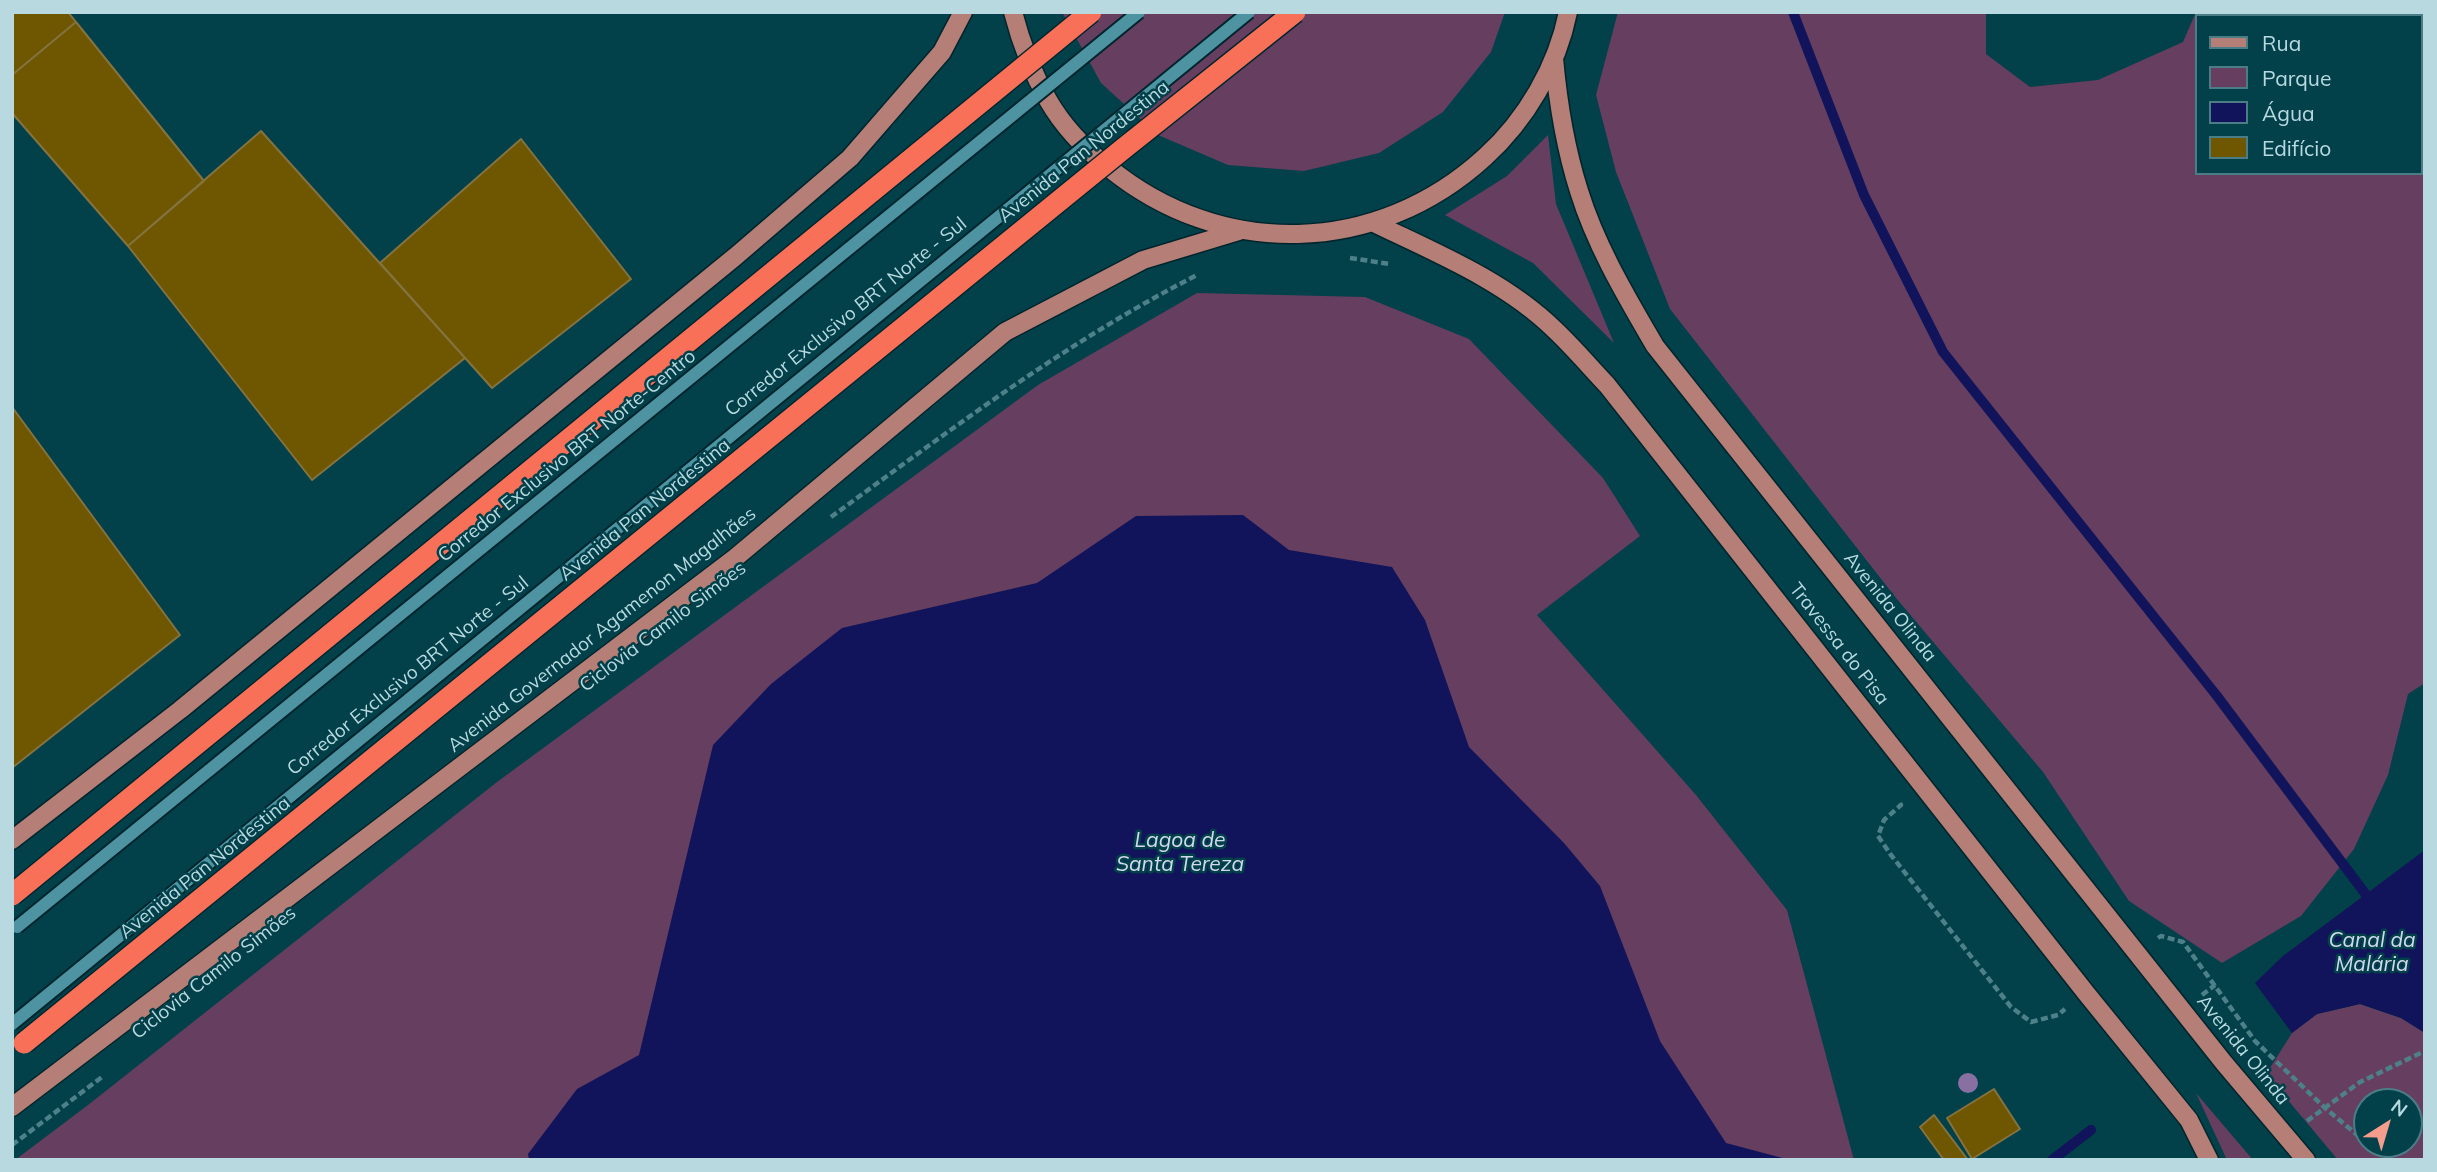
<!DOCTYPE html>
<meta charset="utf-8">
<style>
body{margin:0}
#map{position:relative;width:2437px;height:1172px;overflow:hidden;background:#02404a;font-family:Mulish,sans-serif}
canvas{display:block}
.frame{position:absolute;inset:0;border:14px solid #b8d9e0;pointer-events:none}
.legend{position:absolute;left:2195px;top:14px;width:228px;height:161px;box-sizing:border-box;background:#02404a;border:2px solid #4b7d86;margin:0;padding:9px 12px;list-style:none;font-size:21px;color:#b8d9e0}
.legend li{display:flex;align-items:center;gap:14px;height:35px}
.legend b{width:35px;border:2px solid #4b7d86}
.north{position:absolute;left:2353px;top:1088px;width:70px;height:70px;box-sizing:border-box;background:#02404a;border:2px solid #4b7d86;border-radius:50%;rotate:37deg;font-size:19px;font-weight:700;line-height:28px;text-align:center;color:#b8d9e0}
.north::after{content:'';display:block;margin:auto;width:24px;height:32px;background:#f49d8c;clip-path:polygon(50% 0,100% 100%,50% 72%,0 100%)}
</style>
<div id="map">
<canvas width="2437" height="1172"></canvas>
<div class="frame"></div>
<ul class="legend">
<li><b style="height:9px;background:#b57e76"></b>Rua</li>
<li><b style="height:19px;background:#663e60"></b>Parque</li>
<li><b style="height:19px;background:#11145a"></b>Água</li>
<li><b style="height:19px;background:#6e5700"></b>Edifício</li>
</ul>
<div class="north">N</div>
</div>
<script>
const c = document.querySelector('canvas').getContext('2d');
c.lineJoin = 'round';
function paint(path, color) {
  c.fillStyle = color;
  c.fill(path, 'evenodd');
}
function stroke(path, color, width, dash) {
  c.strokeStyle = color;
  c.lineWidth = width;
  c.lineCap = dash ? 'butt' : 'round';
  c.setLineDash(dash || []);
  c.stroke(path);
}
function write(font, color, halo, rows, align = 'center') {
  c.font = font + ' Mulish,sans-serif';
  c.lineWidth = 5;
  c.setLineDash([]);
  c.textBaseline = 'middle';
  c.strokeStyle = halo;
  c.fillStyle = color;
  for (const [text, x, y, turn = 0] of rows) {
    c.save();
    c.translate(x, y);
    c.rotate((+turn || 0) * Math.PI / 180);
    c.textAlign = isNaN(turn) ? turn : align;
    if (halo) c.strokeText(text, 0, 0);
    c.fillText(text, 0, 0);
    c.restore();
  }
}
paint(new Path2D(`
 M1062,12H1505L1491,52L1443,112L1379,153L1304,171L1228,165L1158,135L1101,83Z
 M1618,12H1986V54L2030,87L2098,80L2183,42L2196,12H2425V683L2408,694L2388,775L2354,849L2301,916L2222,963L2129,901L2043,772L1896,598L1670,309L1616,172L1596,95ZM2197,16H2421V173H2197Z
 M1548,135L1556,204L1614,343L1533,263L1445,215L1507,176Z
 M1197,293L1365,297L1469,339L1603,478L1640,536L1537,615L1696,795L1787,910L1854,1160H15L88,1105L497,782L1038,385Z
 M2360,1004L2401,1018L2425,1033V1160H2338L2266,1074L2292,1033L2317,1014ZM2367,1102H2409V1144H2367Z
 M2196,1093L2253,1160H2227Z`), '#663e60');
paint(new Path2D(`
 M1243,515L1289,550L1392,567L1425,620L1469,747L1564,843L1600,886L1660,1041L1726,1143L1790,1160H529L528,1154L577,1089L639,1055L713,745L771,684L842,628L1037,583L1136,516Z
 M2425,850V1033L2401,1018L2360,1004L2317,1014L2292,1033L2255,983L2283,956Z`), '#11145a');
stroke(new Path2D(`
 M1793,12L1864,195L1943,352L2217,696L2373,904
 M2052,1160L2091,1130`), '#11145a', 10);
const building = new Path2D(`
 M12,12H68L76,22L12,75Z
 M76,22L204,181L128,246L12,113V75Z
 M261,131L465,358L312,480L128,246Z
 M521,139L631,279L492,388L380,263Z
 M12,407L180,635L12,768Z
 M1994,1089L2020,1129L1972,1159L1947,1118Z
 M1934,1115L1968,1160H1944L1920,1127Z`);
paint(building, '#6e5700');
stroke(building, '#847340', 2);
const major = new Path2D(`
 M1013,12C1021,43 1032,72 1048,100C1063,126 1085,149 1108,167C1221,260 1377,256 1485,157C1526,120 1557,67 1568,12
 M1554,58C1558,103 1565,147 1579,191C1596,246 1626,296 1655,346L2224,1063L2306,1160
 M1374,223C1436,253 1505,281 1555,330C1573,347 1590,367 1607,385L2086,993L2189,1120L2209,1160
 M12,840L180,710L736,256L850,158L942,52L963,12
 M12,1107L735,558L1005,332L1143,260L1239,231`);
stroke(major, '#00252c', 21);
stroke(new Path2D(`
 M1350,258L1390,264
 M831,517C949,431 1066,342 1197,275
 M1900,803L1901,805L1884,820L1878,836L1891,855L2011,1007L2031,1022L2058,1015L2065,1009
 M2158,938L2161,936L2183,942L2255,1041L2325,1108L2367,1143
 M2202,995L2215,985
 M2307,1121L2360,1082L2425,1051
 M2368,1144L2387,1160
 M12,1145L102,1077`), '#4e8089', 4.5, [7, 3.5]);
stroke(major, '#b57e76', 18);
const minorBridge = new Path2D(`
 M17,927L1139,12
 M12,1024L1249,12`);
const highwayBridge = new Path2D(`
 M12,895L1091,12
 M24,1043L1123,149L1295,12`);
stroke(minorBridge, '#00252c', 16, []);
stroke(highwayBridge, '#00252c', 24, []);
stroke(minorBridge, '#4e93a1', 12);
stroke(highwayBridge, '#f97059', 21);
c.fillStyle = '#8870a2';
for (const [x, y] of [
 [1968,1083]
]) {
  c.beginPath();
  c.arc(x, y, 10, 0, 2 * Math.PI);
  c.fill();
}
write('19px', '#b8d9e0', '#02404a', [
 ["Avenida Pan Nordestina",1084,152,-39],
 ["Corredor Exclusivo BRT Norte - Sul",846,317,-39],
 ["Corredor Exclusivo BRT Norte-Centro",567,456,-39],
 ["Avenida Pan Nordestina",645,510,-39],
 ["Avenida Olinda",1890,607,51],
 ["Ciclovia Camilo Simões",663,627,-37],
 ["Avenida Governador Agamenon Magalhães",602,630,-38],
 ["Travessa do Pisa",1839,644,52],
 ["Corredor Exclusivo BRT Norte - Sul",408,676,-39],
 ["Avenida Pan Nordestina",205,868,-39],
 ["Ciclovia Camilo Simões",214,973,-38],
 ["Avenida Olinda",2243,1050,51]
]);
write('italic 21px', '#d2d9ee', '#02404a', [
 ["Lagoa de",1180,841],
 ["Santa Tereza",1180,865],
 ["Canal da",2372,941],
 ["Malária",2372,965]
]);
</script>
